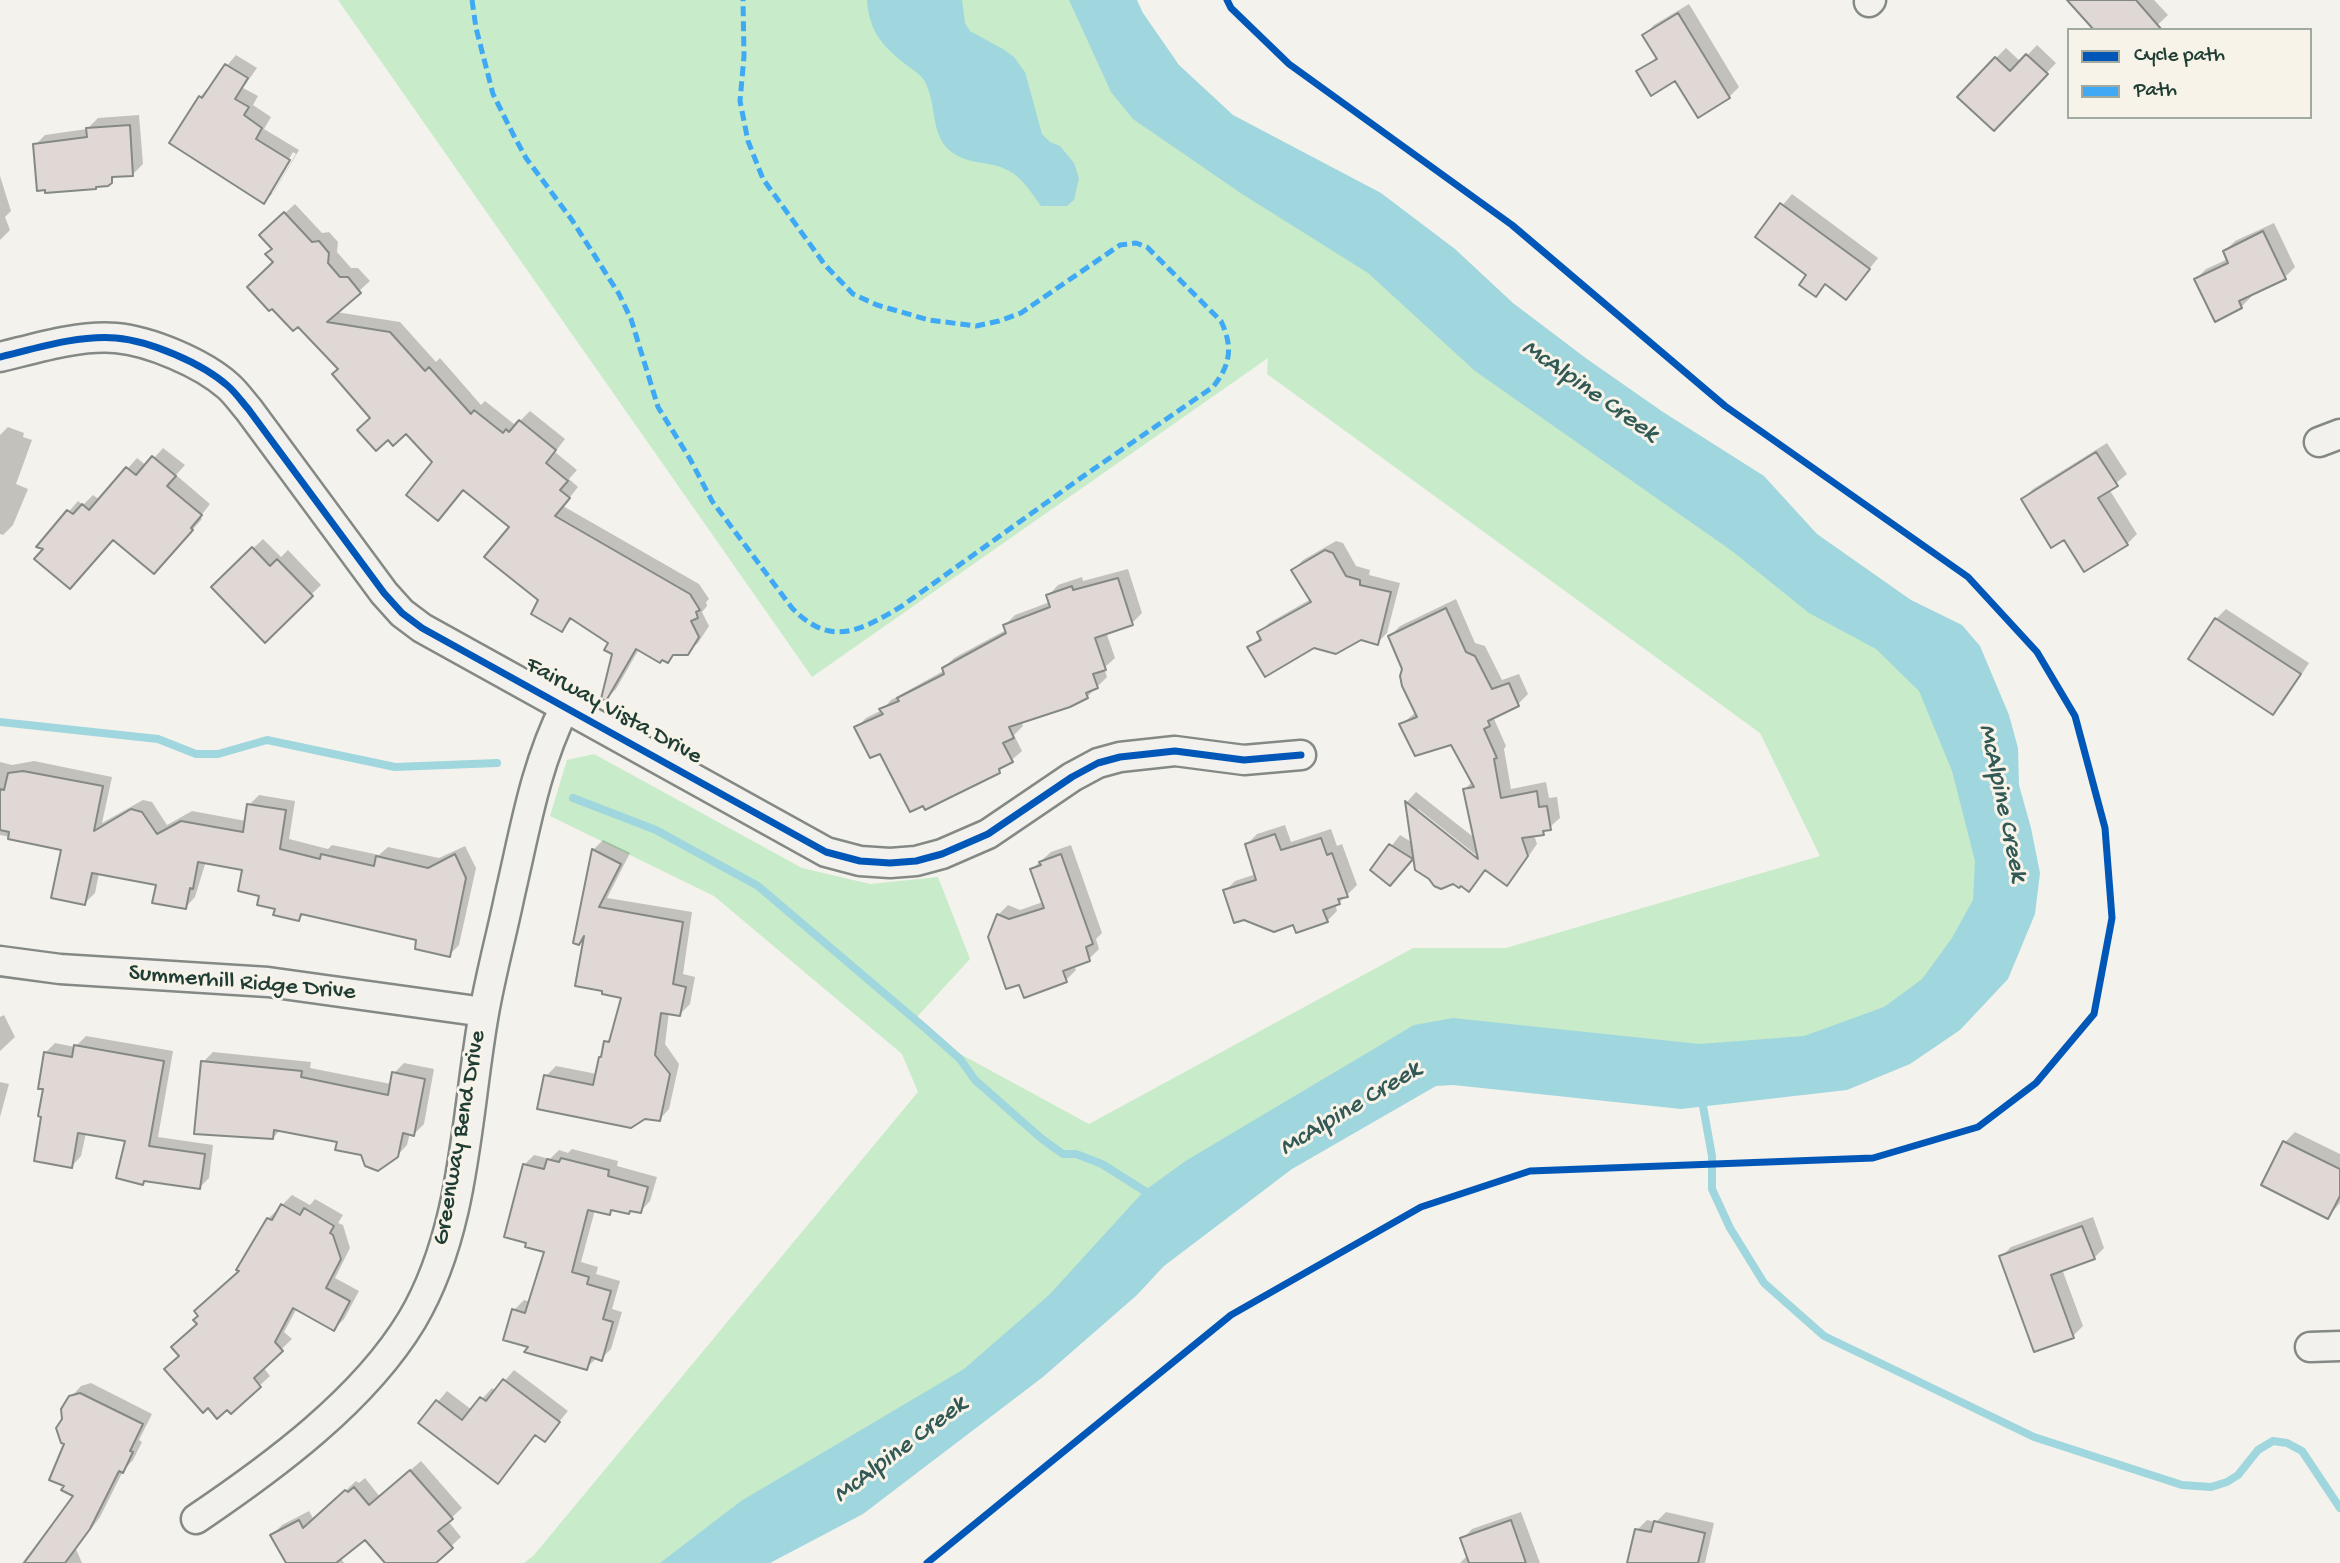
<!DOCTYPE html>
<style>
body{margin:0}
#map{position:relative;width:2340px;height:1563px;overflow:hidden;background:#f4f2ec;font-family:"Gochi Hand",sans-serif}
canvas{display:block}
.legend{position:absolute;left:2067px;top:28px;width:245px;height:91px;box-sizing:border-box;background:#f7f3e8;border:2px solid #a1aaa0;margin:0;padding:9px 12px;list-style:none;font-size:21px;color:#1f3d34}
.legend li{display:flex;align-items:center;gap:14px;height:35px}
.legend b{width:35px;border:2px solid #a1aaa0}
</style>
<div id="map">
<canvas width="2340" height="1563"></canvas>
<ul class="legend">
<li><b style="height:9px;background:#0057b8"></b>Cycle path</li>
<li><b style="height:9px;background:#3fa9f5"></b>Path</li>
</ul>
</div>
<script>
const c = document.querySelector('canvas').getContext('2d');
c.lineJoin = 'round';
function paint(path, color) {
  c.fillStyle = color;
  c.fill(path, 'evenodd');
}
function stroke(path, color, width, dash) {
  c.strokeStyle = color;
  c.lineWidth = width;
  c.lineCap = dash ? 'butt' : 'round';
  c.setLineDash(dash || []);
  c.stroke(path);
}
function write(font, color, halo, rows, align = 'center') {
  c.font = font + ' "Gochi Hand",sans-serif';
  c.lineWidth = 6;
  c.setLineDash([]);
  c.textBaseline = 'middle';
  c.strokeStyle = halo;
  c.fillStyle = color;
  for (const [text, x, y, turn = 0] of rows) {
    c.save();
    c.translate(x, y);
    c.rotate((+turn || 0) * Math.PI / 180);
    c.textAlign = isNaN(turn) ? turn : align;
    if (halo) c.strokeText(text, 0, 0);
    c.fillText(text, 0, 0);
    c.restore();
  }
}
paint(new Path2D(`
 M338,0H1105L1108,24L1945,653L1990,815L1966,955L1808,1077L1385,1054L722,1563H524L534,1555L918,1092L902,1054L714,896L550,816L567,760L594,754L802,868L870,884L938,877L970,959L915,1019L951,1049L1089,1124L1413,948H1506L1820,856L1760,733L1267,374L1268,358L812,677Z`), '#c8ebca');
paint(new Path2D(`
 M867,0H962L965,23L970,31L1003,49L1014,57L1025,72L1042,134L1050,142L1060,146L1074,163L1079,178L1074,200L1067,206H1041C1032,194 1023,178 1009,171C988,159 970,167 949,150C930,133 937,102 924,80C919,73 910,68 904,63C881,45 869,30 867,0Z
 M1069,0H1137L1143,13L1179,65L1233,115L1381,193L1455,249L1513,303L1587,359L1663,412L1764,476L1817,534L1911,600L1962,625L1980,646L2009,715L2018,748L2019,785L2031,828L2040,873L2035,914L2008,979L1960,1030L1910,1064L1847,1090L1681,1109L1453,1085L1436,1086L1292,1169L1164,1266L1137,1295L1043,1377L863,1514L770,1563H660L741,1501L964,1369L1049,1295L1144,1191L1187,1160L1414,1025L1453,1018L1700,1044L1804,1036L1884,1007L1922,979L1952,938L1973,900L1975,861L1952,771L1919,691L1876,649L1809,613L1732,551L1475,371L1368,273L1242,194L1133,119L1111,92Z`), '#a0d7de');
paint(new Path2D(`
 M2070,0H2154L2168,15L2152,30Z
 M1689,4L1739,87L1729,97L1676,78L1638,72L1657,57L1644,35L1654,25Z
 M2037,45L2056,63L2003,119L1996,58L2006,48L2021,62Z
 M236,55L257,68L243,88L258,96L253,105L271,117L264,129L299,150L274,192L264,202L200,97ZM293,152L296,154L273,193H269Z
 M139,115L143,164L133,174L117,175L107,184L98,185L95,188L35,145L45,135L87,129L98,118Z
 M0,176L11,211L5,217L10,230L0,240Z
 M1792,194L1878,258L1846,298L1826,283L1815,294L1808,274L1757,236Z
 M295,204L322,233L329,232L338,242L337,252L351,268H358L370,281L336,312L400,322L436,362L440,358L481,405L485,401L514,424L517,421L519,422L530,411L565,439L555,452L577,470L569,479L578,487L563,506L699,584L709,599L706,602L707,606L702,612L709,626L698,643L687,653H676L668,661L639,649L616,689L606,699L614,653L611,642L573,618L562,630L540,600L511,526L464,489L448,508L434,462L407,431L372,417L340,368L275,262L272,225Z
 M2274,223L2295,267L2285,277L2250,294L2251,297L2241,307L2196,279L2206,269L2228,259L2225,251L2235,241Z
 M8,427L24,433L23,437L32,440L16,484L28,489L13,525L3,535L0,534V435Z
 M2107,443L2127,474L2109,489L2137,534L2127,544L2064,537L2023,499L2033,489Z
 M163,448L185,465L176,475L210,504L200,517L202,519L171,554L114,539L46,548L39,546L78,501L83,505L93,495L100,500L137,458L147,466Z
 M263,539L281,557L288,550L321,585L265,640L213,587Z
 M1336,541L1343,543L1356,566L1370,570L1369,575L1400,583L1387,633L1377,643L1360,638L1314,646L1249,648L1262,636L1259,633L1269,623L1311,599L1293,570L1303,560Z
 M1128,569L1142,613L1132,623L1106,632L1115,658L1104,668L1107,677L1087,697L1021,721L1023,726L1014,735L1022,751L999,771L881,751L856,728L866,718L882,710L891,700L945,670L944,668L954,658L1006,630L1005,625L1015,615L1050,602L1048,596L1058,585L1082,577L1083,581Z
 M1456,599L1475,643L1485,646L1502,680L1519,674L1528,694L1518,704L1494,719L1506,746L1504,749L1511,789L1546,782L1549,798L1557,797L1560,818L1543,833L1534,835L1537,844L1517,873L1507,883L1486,869L1469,889L1415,856L1400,874L1373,870L1400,835L1413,843L1407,802L1416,792L1476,839L1465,789L1473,781L1451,743L1402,724L1416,712L1404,668L1390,636L1400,626ZM1418,809L1486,863L1484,866L1418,813Z
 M2226,609L2309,663L2283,703L2273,713L2216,619Z
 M34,761L112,777L102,823L143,800L152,802L167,825L192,811L246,821L249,805L259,795L295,801L289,839L328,849L332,845L379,855L388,847L439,858L465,846L476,868L459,945L449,955L419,939L305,913L299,919L277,908L261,894L245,869L206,861L195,897L185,908L158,883L99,873L95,893L85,903L63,848L0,835V762L12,765Z
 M1285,825L1291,842L1331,829L1337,846L1342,844L1357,885L1339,903L1335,904L1337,911L1327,921L1294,922L1225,891L1235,881L1256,874L1247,844L1257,834Z
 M603,840L630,853L607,898L692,912L683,974L695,977L690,1004L680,1014L669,1012L665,1044L679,1064L669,1109L659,1120L546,1076L556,1066L597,1074L606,1042L613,1035L623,996L586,936L579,943L593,850Z
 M1071,845L1102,933L1096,939L1099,949L1089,959L1074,965L1076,970L1066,980L998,915L1008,905L1020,910L1043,902L1032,869L1051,852Z
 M4,1015L15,1037L0,1051V1017Z
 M86,1036L173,1051L158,1137L213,1145L209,1178L199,1188L146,1180L143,1183L127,1140L86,1133L81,1156L72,1166L45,1088V1053L55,1043L75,1047Z
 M213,1052L311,1062L310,1068L391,1084L394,1073L404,1063L434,1069L424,1124L414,1134L410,1133L407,1145L397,1156L362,1154L339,1141L280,1130L273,1138L203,1062Z
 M0,1082L9,1084L0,1117Z
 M2295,1132L2340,1154V1203L2328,1217L2263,1185L2285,1142Z
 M572,1149L618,1161L617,1166L657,1177L650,1201L640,1212L614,1209L609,1213L595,1210L581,1262L598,1267L596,1274L620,1281L612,1309L622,1312L611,1349L601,1359L597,1358L586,1368L531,1346L514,1310L524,1300L530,1302L546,1251L524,1165L534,1155L550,1159L559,1150L568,1153Z
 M292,1195L310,1205L315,1199L343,1215L338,1223L343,1225L350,1248L335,1278L359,1291L344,1319L334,1329L297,1308L284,1332L292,1339L263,1367L270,1376L231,1412L181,1355L199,1324L241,1270L268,1219Z
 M2093,1217L2104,1248L2094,1258L2062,1269L2083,1326L2073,1336L2001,1257L2011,1247Z
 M514,1370L568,1411L544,1440L536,1434L498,1482L421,1422L447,1391L472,1410L492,1388L496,1391Z
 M91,1383L152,1414L139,1440L142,1442L133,1460L123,1471L100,1517L76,1549L82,1563H22L75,1495L66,1485L67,1443L64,1420L71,1397L81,1386Z
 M421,1461L462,1508L448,1521L461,1537L433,1563H387L365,1537L340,1557L344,1563H288L272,1535L282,1525L309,1511L314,1520L356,1481L359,1483L365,1478L380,1497Z
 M1521,1512L1540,1563H1460L1468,1555L1462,1539L1472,1529Z
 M1666,1512L1714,1523L1705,1563H1629L1637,1530L1647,1520L1656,1522Z`), '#0003');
stroke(new Path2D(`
 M0,722L158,739L196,754H218L267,740L395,767L497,763
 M573,798L656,830L758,886L925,1028L960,1059L975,1080L1042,1139L1063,1154H1076L1102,1164L1151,1195
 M1705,1099L1703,1106L1712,1156V1189L1730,1228L1764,1283L1824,1336L2034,1437L2182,1485L2211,1487L2227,1482L2238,1475L2258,1450L2273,1441L2287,1443L2302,1451L2340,1508`), '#a0d7de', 8);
const building = new Path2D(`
 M2067,0H2136L2162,30H2094Z
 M1678,13L1730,98L1698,118L1675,81L1651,96L1636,71L1657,59L1642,35Z
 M2026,54L2048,74L1994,131L1957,97L1995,57L2010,71Z
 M225,64L248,78L235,99L249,107L244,115L262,128L256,139L290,160L264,204L169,143L199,96L202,98Z
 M130,125L133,176L112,177V183L108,186L96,187V189L45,193V190L37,191L33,144L87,137L86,128Z
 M1780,203L1870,269L1846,300L1825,284L1816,297L1799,285L1806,275L1755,237Z
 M284,212L312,242L319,241L329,253L328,263L340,277H348L361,293L327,322L390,332L425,371L429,367L471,414L474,410L503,433L506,429L509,432L519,420L556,450L546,463L568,481L560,490L570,498L555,516L690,594L700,610L696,612L698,618L691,621L699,637L688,655H673L668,663L662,660L660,663L636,649L606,701L601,699L612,654L604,650L608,643L570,618L562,632L531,614L538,600L484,557L509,527L463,490L438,521L406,495L432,462L406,434L393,446L388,440L376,451L357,430L370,418L332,374L338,369L298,327L293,331L272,309L269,311L247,287L273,262L265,254L272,249L259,235Z
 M2263,231L2286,279L2239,301L2242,308L2215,322L2194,279L2228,263L2223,251Z
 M2096,452L2118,486L2098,498L2128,545L2084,572L2064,540L2051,548L2021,499Z
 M152,456L176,476L167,486L202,515L191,528L193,530L154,574L113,540L70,589L34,559L43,549L36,547L67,510L73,514L82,504L89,510L126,467L136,475Z
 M252,547L270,566L277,559L313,596L265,643L211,587Z
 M1325,550L1333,553L1346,576L1360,580V585L1391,592L1378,645L1361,640L1336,654L1314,648L1265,677L1247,647L1261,640L1257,632L1311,602L1291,570Z
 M1118,578L1133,625L1095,638L1106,670L1093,674L1098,688L1086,693L1088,698L1070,707L1009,727L1014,738L1003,743L1013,762L999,769L1000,773L945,800L925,810L923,806L910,812L880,754L870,758L854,727L883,714L879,709L899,701L897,698L944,674L942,668L1006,633L1003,625L1050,607L1046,595L1072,586L1073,590Z
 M1446,608L1466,652L1475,656L1492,689L1509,683L1519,706L1488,721L1490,726L1484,729L1497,758L1494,759L1501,798L1537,791L1539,807L1547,806L1551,830L1543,831L1544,835L1522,838L1528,856L1507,886L1485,870L1469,892L1461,886L1459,888L1453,884L1441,889L1434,886L1429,879L1415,870L1405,801L1478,859L1463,789L1474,787L1451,745L1415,756L1399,724L1417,717L1402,686L1400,676L1402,669L1388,636Z
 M2215,618L2301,674L2273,715L2188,659Z
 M23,771L103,786L94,831L131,809L142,812L157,834L181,821L243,832L247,804L286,810L280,849L320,859L321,854L374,866L376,856L428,868L455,854L466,878L450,957L415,949L416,940L301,914L299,921L273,915L275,909L257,905L259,896L238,891L242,870L198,862L193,889L190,888L186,909L152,903L156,885L92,873L85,905L51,898L61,850L8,839L9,832L0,830V789L4,790L8,773Z
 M1275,834L1281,850L1321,838L1327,855L1332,853L1348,897L1338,899L1340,904L1323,910L1328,922L1296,933L1293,925L1274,932L1244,920L1234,923L1223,890L1256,880L1245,844Z
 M1389,844L1413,859L1390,886L1370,870Z
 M592,849L621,864L599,907L683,922L673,984L686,987L680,1016L661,1013L655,1055L670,1074L660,1121L645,1119L631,1128L537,1109L544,1075L593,1085L599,1057H601L604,1041L609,1042L621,998L602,994V991L575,986L584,936L579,945L573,943Z
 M1061,854L1093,944L1086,947L1090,961L1063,971L1067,982L1024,998L1019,985L1006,989L988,937L997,914L1009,919L1044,908L1030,869L1041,865L1039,862Z
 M74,1045L164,1061L149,1146L205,1154L200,1189L144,1181L143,1185L116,1178L125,1141L78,1133L72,1168L34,1161L41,1117L38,1116L43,1089H38L44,1052L72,1057Z
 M201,1061L302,1071L301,1077L388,1095L392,1072L425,1079L414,1136L403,1133L398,1157L378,1171L365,1166L361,1155L335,1150L337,1142L274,1130L273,1139L194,1134Z
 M2283,1141L2340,1169V1196L2328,1219L2261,1185Z
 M561,1158L609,1170L608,1176L648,1187L641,1213L630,1211L629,1214L611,1210L610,1215L588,1210L572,1272L589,1277L587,1284L611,1291L603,1319L613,1322L602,1361L591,1357L587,1370L524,1352L528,1347L503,1340L512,1309L525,1313L544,1252L525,1247L526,1243L504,1237L523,1164L544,1169L547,1159L559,1162Z
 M281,1204L300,1215L304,1208L334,1226L330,1233L333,1235L341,1259L326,1288L350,1301L334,1331L293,1308L275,1342L283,1351L254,1378L261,1387L231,1414L227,1410L217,1419L208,1408L203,1413L164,1369L179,1356L171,1347L197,1324L193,1320L198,1316L194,1311L239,1271L236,1270L267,1218L272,1220Z
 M2082,1226L2095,1259L2051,1275L2074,1338L2034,1352L1999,1256Z
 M503,1379L560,1422L545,1442L535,1435L498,1484L418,1423L436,1400L462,1420L480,1397L486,1401Z
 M80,1393L143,1424L130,1451L133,1452L123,1473L119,1471L90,1529L65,1563H24L73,1496L61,1490L64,1486L49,1480L64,1444L61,1443L56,1428L62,1419L61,1409L69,1396Z
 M410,1470L453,1519L438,1531L453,1548L436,1563H385L365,1540L336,1563H286L270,1535L299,1520L303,1528L345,1490L348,1492L354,1487L369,1505Z
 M1511,1520L1526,1563H1469L1460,1538Z
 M1654,1521L1705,1533L1698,1563H1627L1635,1529L1651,1532Z`);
paint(building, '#e0d8d4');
stroke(building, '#848985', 2);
const street = new Path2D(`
 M1869,2L1871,0
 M0,357C37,348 78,335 116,338C150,341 202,363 228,386C236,393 242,402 249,410L384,593L402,613L422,628L826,852L860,861L890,863L916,861L942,854L988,834L1072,777L1098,763L1120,757L1175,751L1244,760L1301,755
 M2319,442L2340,434
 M0,961L60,969L268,982L484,1012
 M2310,1347L2340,1346
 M196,1519C273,1467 364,1400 412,1320C466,1229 466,1114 484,1013C491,973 502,933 510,894C525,830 535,766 565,707`);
stroke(street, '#848985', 33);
stroke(street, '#f2f1ed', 28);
stroke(new Path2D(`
 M472,0L476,28L493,94L513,134L526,158L572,220L619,294L631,319L658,407L690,459L712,501L792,608C831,648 860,631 902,606L1085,475L1213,387C1231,364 1233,347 1221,321L1147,247L1136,243L1120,245L1021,313L999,321L976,326L929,320L877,305L853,294L825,265L763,179L748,141L740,101L744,56L743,0`), '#3fa9f5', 5, [10, 5]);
stroke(new Path2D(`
 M0,357C37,348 78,335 116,338C150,341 202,363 228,386C236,393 242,402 249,410L384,593L402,613L422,628L826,852L860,861L890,863L916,861L942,854L988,834L1072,777L1098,763L1120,757L1175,751L1244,760L1301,755
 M927,1563L1231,1315L1421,1207L1530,1171L1873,1158L1978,1127L2036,1083L2094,1014L2112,918L2105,828L2075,716L2037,652L1968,577L1725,406L1512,225L1289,64L1231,8L1227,0`), '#0057b8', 7);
write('24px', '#1f3d34', '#f7f3e8', [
 ["Fairway Vista Drive",613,712,29],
 ["Summerhill Ridge Drive",242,984,5],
 ["Greenway Bend Drive",461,1138,-80]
]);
write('italic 26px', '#325955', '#f7f3e8', [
 ["McAlpine Creek",1589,392,35],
 ["McAlpine Creek",2001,803,78],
 ["McAlpine Creek",1351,1110,-31],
 ["McAlpine Creek",901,1451,-37]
]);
</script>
